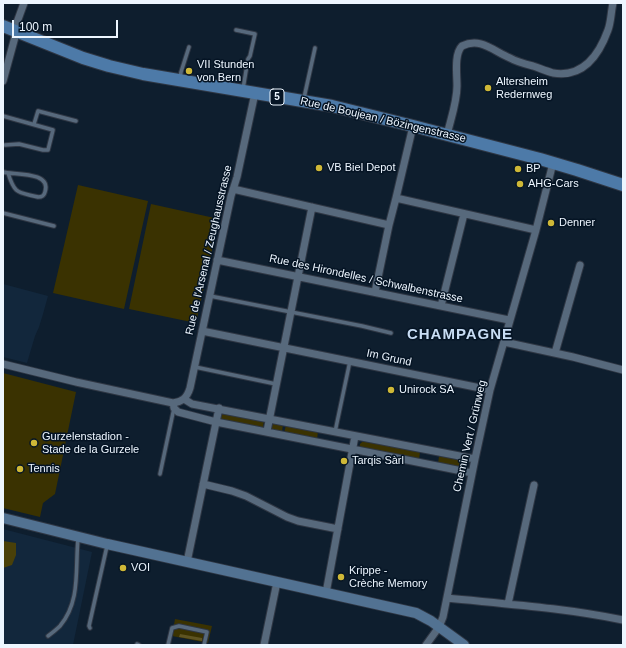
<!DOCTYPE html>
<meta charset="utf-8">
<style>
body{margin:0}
#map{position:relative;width:626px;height:648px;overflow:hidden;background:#0e1e2e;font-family:Arial,sans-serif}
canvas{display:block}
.frame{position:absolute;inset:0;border:4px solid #edf6ff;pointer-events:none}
.scale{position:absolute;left:12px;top:20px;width:106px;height:18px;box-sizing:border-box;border:2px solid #edf6ff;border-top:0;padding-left:5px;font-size:12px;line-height:14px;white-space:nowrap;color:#edf6ff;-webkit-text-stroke:3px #051424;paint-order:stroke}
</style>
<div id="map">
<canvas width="626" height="648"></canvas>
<div class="frame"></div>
<div class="scale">100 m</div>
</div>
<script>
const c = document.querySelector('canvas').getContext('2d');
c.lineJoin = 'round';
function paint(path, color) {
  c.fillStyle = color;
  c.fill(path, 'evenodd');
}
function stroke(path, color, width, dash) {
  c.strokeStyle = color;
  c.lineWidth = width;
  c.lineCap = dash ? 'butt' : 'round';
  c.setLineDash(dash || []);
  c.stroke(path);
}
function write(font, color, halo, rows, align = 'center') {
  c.font = font + ' Arial,sans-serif';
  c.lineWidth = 3;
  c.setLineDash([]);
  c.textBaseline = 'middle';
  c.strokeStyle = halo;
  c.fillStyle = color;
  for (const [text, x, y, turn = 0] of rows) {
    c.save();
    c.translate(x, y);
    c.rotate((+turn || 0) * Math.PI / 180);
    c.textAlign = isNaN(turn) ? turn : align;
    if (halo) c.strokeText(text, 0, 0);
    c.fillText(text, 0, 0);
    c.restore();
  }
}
paint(new Path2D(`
 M3,284L48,296L43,314L39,327L35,336L27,363L3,357Z
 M3,529L92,552L73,645H3Z`), '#12273c');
paint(new Path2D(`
 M78,185L148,201L124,309L53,293Z
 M151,204L219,219L196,323L129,309Z
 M3,373L76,392L55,494L43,503L40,517L3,508Z
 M222,413L264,421L263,427L262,428L221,419V414Z
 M273,423L283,424L282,432L272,430L271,429Z
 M286,425L318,431L317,440L284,433Z
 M365,441L420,452L419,460L360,447C359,443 362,442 365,441Z
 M439,456L464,461L467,464L465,469L438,464Z
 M175,619L212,626L208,643L172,636Z`), '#3a3201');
paint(new Path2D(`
 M3,541L16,543V555L12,565L3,568Z`), '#494009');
paint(new Path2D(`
 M180,634L202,638V641L179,637Z`), '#5e5422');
const lane = new Path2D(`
 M236,30L255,34L250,56L248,59L243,89
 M180,79L181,72L189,47
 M304,98L315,48
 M3,116L53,130L48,150H43L19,144L5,145
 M34,124L38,111L76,121
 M3,172C13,175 52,171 45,192C44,196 42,197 38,197C18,192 15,195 8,173
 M3,213L54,226
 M210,296L362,326L391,333
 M195,367L276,384
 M335,432L350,361
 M160,474L174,408
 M90,628L89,626L107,546
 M48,636C52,633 56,630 60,626C81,601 75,569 78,539
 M137,644L139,645
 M168,645L172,628L179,626L207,632L204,645`);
const street = new Path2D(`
 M3,81L15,37L16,25L24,3
 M447,135C451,118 457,102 457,86C457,74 454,54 462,46C481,37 493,51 510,58C517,62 525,64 533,66C539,68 546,71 553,73C583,78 599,55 608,30C611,22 611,12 613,3
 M233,189L389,225
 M396,198L536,230
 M217,260L509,320
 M375,292L389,225L396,198L413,126
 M441,306L464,214
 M202,331L490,390
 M504,342L573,357L623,370
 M555,353L580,265
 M3,364L76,382L173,403C182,402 187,398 190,388L231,196L237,177L255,93
 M184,399L192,404L475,459
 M173,403L174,408L178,412L216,422L407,460L472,473
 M267,431L312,207
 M203,484L232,491L246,496L287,517L298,521L338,529
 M187,562L219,408
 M326,593L355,436
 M447,598C506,604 565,608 623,620
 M508,604L534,485
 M264,645L277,582
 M426,645L439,627L443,617L475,459L490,390L536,230L553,163`);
const secondary = new Path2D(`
 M3,518L107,544L416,613L431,621L464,645`);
const primary = new Path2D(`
 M3,26L83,58L109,66L143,74L332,106L413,126L540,159L577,170L623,185`);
stroke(lane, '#2f3744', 5.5);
stroke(street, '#2f3744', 9);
stroke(secondary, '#2f3744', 12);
stroke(primary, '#2f3744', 14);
stroke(lane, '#57697c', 3.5);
stroke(street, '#57697c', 7);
stroke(secondary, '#527292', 10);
stroke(primary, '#4d7aa8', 12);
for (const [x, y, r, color] of [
 [189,71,4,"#cfb837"],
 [488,88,4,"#cfb837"],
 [319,168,4,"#cfb837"],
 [518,169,4,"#cfb837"],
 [520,184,4,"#cfb837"],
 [551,223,4,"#cfb837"],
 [391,390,4,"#cfb837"],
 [34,443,4,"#cfb837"],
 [344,461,4,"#cfb837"],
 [20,469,4,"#cfb837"],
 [123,568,4,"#cfb837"],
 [341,577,4,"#cfb837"]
]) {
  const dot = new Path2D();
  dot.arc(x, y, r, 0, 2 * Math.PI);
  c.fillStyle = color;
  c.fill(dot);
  stroke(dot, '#051424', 1.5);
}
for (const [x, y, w] of [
 [277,97,14]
]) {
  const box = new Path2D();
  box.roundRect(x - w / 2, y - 8, w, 16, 3);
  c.fillStyle = '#051424';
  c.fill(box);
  stroke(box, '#edf6ff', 1);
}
write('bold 10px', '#edf6ff', null, [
 ["5",277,97]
]);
write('11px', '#edf6ff', '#051424', [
 ["VII Stunden",197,65],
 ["von Bern",197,78],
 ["Altersheim",496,82],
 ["Redernweg",496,95],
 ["VB Biel Depot",327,168],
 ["BP",526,169],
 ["AHG-Cars",528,184],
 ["Denner",559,223],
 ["Unirock SA",399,390],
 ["Gurzelenstadion -",42,437],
 ["Stade de la Gurzele",42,450],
 ["Tarqis Sàrl",352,461],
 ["Tennis",28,469],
 ["VOI",131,568],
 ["Krippe -",349,571],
 ["Crèche Memory",349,584]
], 'left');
write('11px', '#edf6ff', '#051424', [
 ["Rue de Boujean / Bözingenstrasse",383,120,13],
 ["Rue de l'Arsenal / Zeughausstrasse",209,250,-77],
 ["Rue des Hirondelles / Schwalbenstrasse",366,279,12],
 ["Im Grund",389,358,12],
 ["Chemin Vert / Grünweg",470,436,-77]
]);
c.letterSpacing = '1px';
write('bold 15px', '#c8ddf4', '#051424', [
 ["CHAMPAGNE",460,335]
]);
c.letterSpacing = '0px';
</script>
